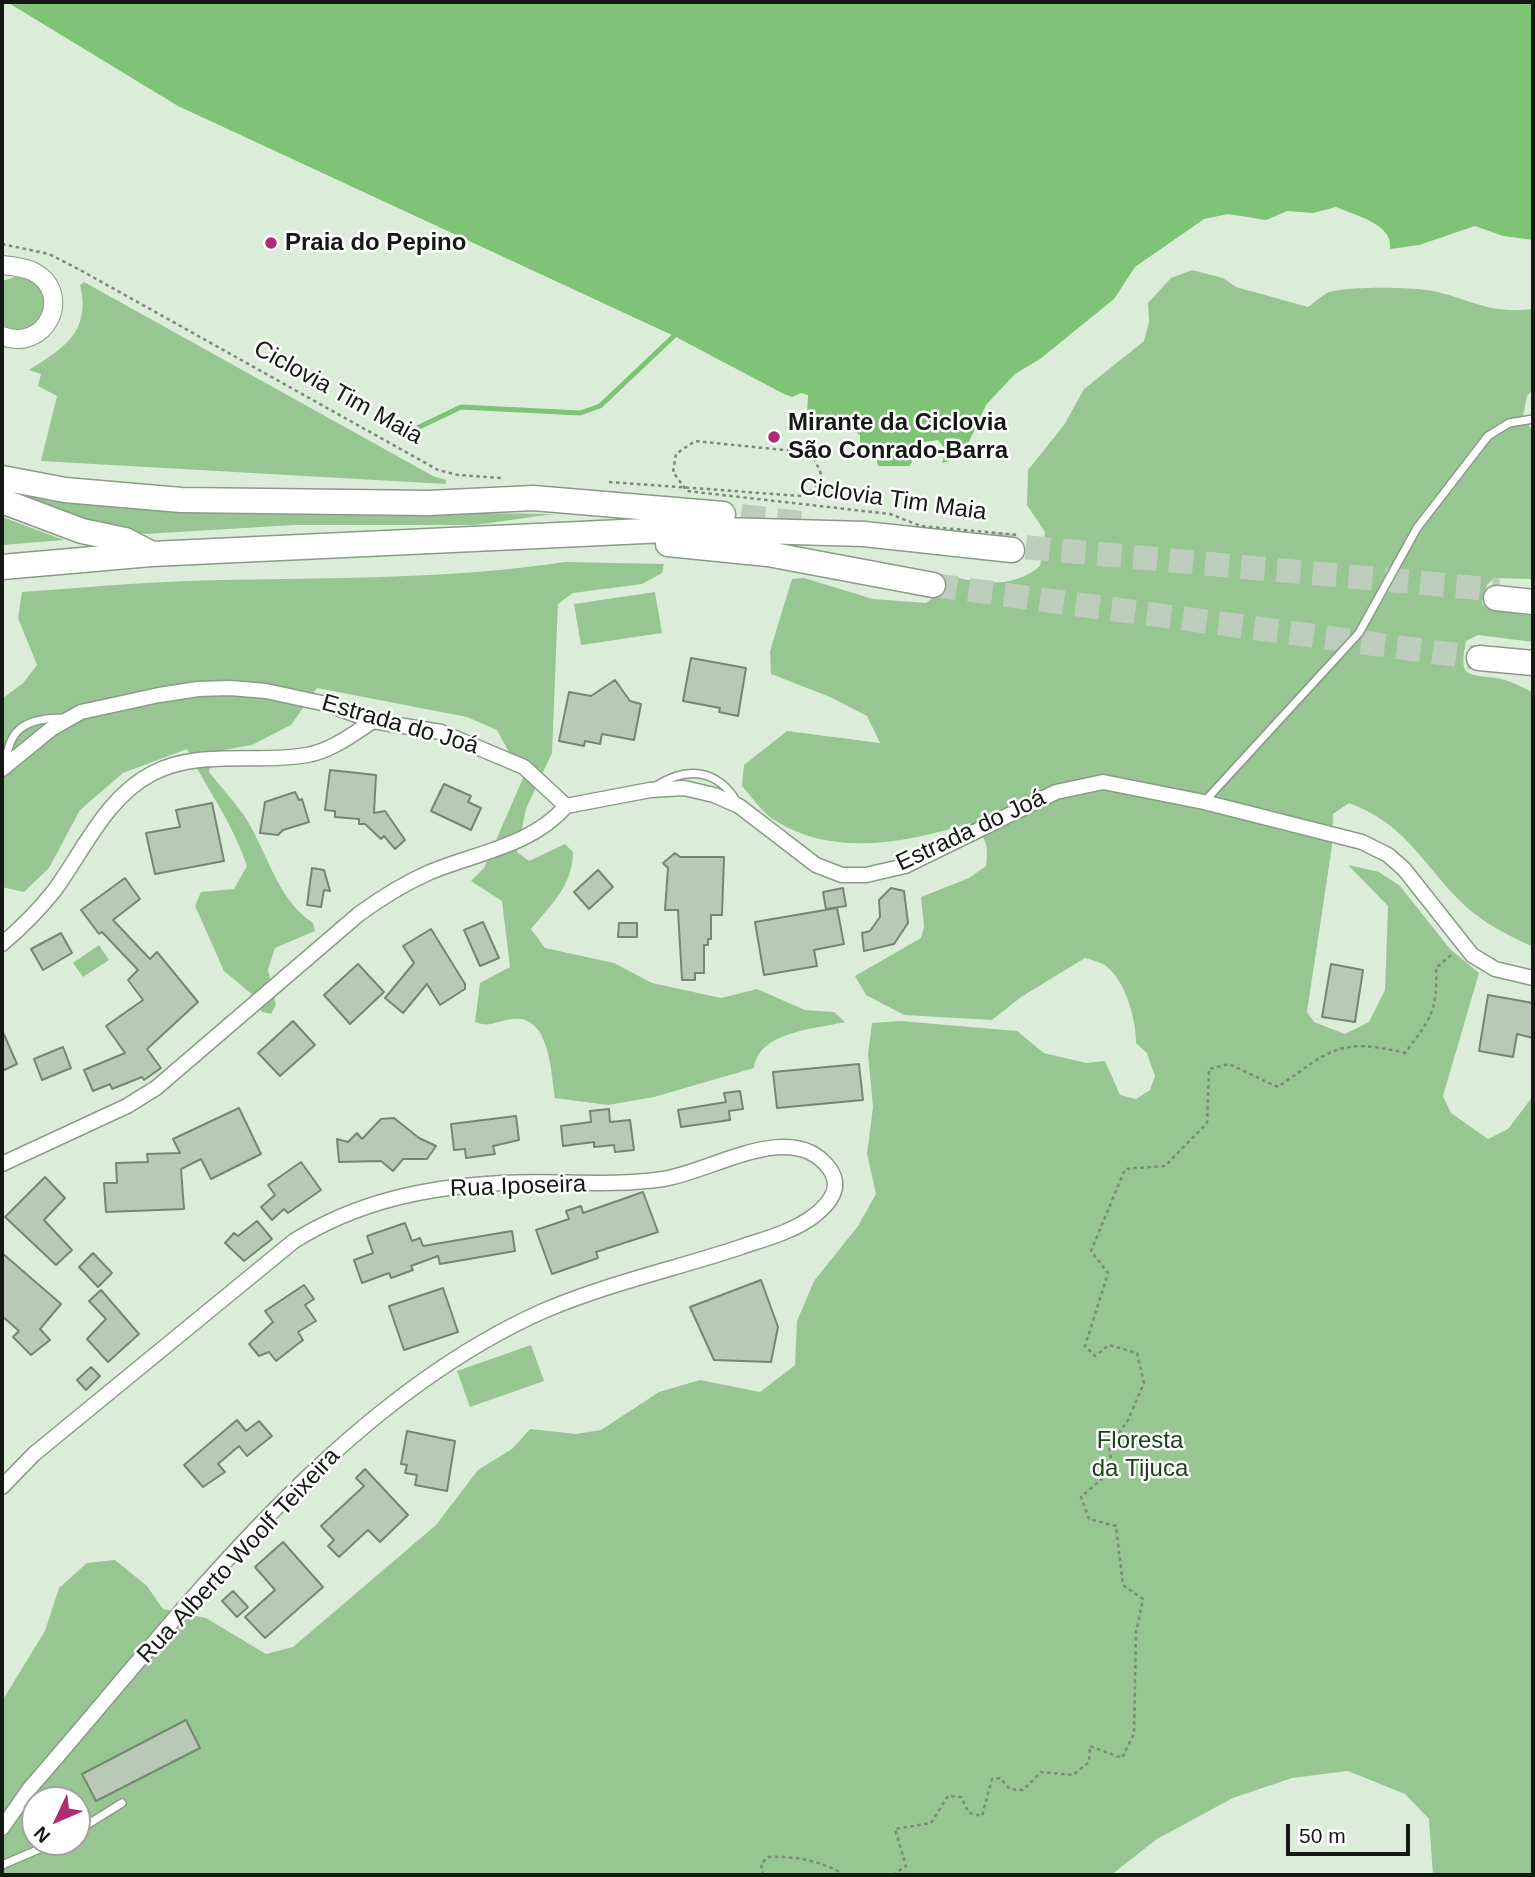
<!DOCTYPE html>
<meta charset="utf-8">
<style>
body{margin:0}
#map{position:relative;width:1535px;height:1877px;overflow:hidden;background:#dbedd9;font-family:Helvetica,sans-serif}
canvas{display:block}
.frame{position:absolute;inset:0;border:4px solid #141a13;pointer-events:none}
.north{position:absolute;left:21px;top:1786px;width:70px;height:70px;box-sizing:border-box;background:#fff;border:2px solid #a1a3a1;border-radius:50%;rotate:226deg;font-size:19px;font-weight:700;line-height:28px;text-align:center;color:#141a13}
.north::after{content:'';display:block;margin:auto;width:24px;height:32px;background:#af2b74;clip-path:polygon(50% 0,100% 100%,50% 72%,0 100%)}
.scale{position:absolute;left:1286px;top:1824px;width:124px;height:32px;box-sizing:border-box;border:4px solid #141a13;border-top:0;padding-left:9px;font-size:21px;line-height:24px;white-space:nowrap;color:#141a13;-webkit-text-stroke:5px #fff;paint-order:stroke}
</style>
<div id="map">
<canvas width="1535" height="1877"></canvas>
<div class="frame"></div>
<div class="north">N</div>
<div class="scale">50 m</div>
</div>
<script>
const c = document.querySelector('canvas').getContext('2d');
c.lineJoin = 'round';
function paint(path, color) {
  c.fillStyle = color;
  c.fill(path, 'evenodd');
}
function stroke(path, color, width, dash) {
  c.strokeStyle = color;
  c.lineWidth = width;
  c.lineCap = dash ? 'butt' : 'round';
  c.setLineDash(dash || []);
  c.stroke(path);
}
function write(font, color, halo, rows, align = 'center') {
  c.font = font + ' Helvetica,sans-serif';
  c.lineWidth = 5;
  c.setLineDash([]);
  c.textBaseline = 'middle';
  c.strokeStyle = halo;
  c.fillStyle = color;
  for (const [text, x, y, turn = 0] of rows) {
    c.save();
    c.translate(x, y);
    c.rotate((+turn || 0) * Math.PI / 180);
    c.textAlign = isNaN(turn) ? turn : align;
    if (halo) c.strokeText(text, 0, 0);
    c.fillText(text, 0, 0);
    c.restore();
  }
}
paint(new Path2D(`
 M1192,270L1223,278L1236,287L1308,307C1314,303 1323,294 1330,292C1347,286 1415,287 1433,291C1473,300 1488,314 1533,309V390L1527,396L1523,416L1533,432V579L1494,578L1487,585L1482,603L1486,607L1533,613V642L1478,635L1466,641C1459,677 1465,674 1495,678C1508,679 1521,687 1533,692V947C1505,934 1479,921 1457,898C1419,858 1403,823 1349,803L1333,814L1332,846L1307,1012L1314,1022L1345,1034L1369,1022L1385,990L1388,906L1348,865L1379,872L1400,886L1450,949L1479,973L1443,1096L1451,1113L1488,1139L1508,1129L1533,1096V1875H1433L1429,1819L1405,1794L1348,1771L1292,1778L1233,1798L1157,1839L1111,1875H2V1701L45,1631L59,1588L87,1563L115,1560L147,1586L163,1609L206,1618L266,1654L293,1647L436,1525L478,1470L512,1449L530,1429L576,1434L601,1430L659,1392L700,1380L760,1392L795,1365L797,1321L814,1281L858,1226L876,1194L867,1154L873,1107L868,1054L872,1023L901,1021L1017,1031L1044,1053L1086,1063L1105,1061L1120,1095L1136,1099L1150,1090L1155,1076L1147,1053L1136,1043C1136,1019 1126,982 1106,966C1101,962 1091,960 1085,958L1021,997L992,1020L904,1015L866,995L855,976L921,938L924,927L921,897L969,878L986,866C989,844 986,838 970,823C909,842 834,858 776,821C763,814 752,797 742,786L744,765L787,731L880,743L867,716L830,697L771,674L770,651L792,579L804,578L873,599L926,603L959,578C988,585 1017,586 1040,566L1045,532L1027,505L1028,470L1064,425L1084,389L1144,341L1149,322L1148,303L1171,278ZM35,1800H77V1842H35Z
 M18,276C67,285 42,347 2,327V281Z
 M84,282L433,476L446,480V484L41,461L57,396L38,386L41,374L29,370C64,348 91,332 80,285Z
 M2,491L196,509L554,514L475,525H294L145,534L88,522Z
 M2,517L64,540L2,545Z
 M565,562L664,564L662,573L642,584L573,593L558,604L552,753L526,809L517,852L529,861L565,844L573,852C573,885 551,905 531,929L545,948L614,963L652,983L721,998L757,989L805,1010L834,1012L845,1022C816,1029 759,1031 754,1068L654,1097L608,1105L555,1098C551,1072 550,1014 512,1019C497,1021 490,1028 475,1022L480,983L510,967L502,901L471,881L484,868L523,778L497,730L467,717L317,688L291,725L252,745L213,752L209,772C220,786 233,800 243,814C267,849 276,899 313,923L315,931L275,948L268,970L276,1005L271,1014L262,1012L254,996L224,971L195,906L201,892L234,889L247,866C231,819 208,792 187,749L123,773L80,810L49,868L24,892L2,887V699L23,683L37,665L18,618L22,592C77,588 132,583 187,581C314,577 439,581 565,562Z
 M655,592L662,633L581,645L574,604Z
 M99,945L109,960L83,977L73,963Z
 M531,1345L544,1381L470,1407L457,1371Z`), '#98c693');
paint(new Path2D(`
 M7,2H1533V240L1503,236L1475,226L1419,245L1390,249C1394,224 1354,215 1336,207L1313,213L1287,211L1266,220L1228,214L1204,219L1135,267L1114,299L1040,359L1015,374L986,405L967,446L952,460L942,463L946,450L938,440L918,443L910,453L912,462L909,466H878L876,457L860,444V435L849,428C842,428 820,419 807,417L808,395L801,393L792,397L784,394L674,336L178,106Z`), '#7ec376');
stroke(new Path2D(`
 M413,430L461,407L580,413L600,406L674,336`), '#7ec376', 5);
const building = new Path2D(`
 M691,658L746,668L738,716L719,712L720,708L683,701Z
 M615,680L630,701L641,704L634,740L602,734L600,744L585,741L584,746L559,741L569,692L591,696Z
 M330,770L376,775L374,813L385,811L405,840L395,849L384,836L381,839L365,824H359V819L335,817V811L325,810Z
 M444,784L471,796L468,802L481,808L471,830L431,811Z
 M295,792L299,800L302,799L309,822L283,830L278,835L260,833L265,802Z
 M212,803L224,861L155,874L146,833L180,827L176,810Z
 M675,853L680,857H724L722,915H711V939H708V945H704V973H695V980H682L678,910H665L668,868L663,863Z
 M312,868L324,870L330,891L324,890L321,907L307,905Z
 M598,870L613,887L589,909L574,892Z
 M125,878L140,899L113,920L150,959L157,952L198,1002L147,1049L161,1068L144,1080L142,1077L112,1089L110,1084L93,1091L84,1070L125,1053L106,1026L143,1000L128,980L138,970L102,932L99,934L81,910Z
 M843,888L846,906L826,909L823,892Z
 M891,888L904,891L908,923L894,944L864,951L862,933L870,931L880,917L879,900Z
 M837,908L844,944L814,950L817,966L764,975L755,922Z
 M483,922L499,958L480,966L464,930Z
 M619,923H637V937H618Z
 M431,929L465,984V989L440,1005L427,984L403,1013L385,998L414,963L403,946Z
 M61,933L72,953L43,970L31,949Z
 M358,964L384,992L350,1024L324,995Z
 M1331,964L1363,970L1355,1022L1322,1017Z
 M1488,995L1533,1003V1038L1517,1034L1513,1057L1479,1051Z
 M293,1021L315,1045L280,1076L258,1053Z
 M2,1030L17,1064L2,1071Z
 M63,1047L71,1068L42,1080L34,1059Z
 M859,1064L863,1100L777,1108L773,1072Z
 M740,1091L743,1109L729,1111L730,1120L681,1127L678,1110L726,1102L724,1093Z
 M239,1108L261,1154L211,1179L201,1159L181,1169L184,1209L106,1212L104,1183H117L116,1163L148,1162L147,1154L180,1153L173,1139Z
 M609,1109L610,1122L630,1120L634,1150L615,1152L614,1145L594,1147V1142L563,1146L561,1126L591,1122L590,1111Z
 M516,1116L519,1140L493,1146L495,1154L466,1158L465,1149L454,1150L451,1124Z
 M394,1118L419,1138L436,1146L427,1159H403L393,1171L381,1161L339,1162L337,1139L348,1142L357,1133L362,1139L381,1119Z
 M301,1162L321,1190L288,1213L284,1209L272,1220L261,1207L275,1195L268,1185Z
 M45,1177L65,1198L44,1220L72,1250L56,1265L5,1217Z
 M643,1192L658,1232L596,1252L598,1258L552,1274L536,1230L569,1219L566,1211L581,1206L583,1213Z
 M257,1221L272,1239L244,1261L225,1243L234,1233L238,1236Z
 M405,1223L412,1241L420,1238L423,1246L512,1231L515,1251L440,1264L438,1256L411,1266L413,1270L391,1278L389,1273L362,1283L354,1260L373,1253L367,1236Z
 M2,1253L61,1304L40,1329L50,1340L31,1355L13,1337L19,1331L2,1316Z
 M93,1253L112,1273L98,1287L79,1267Z
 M761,1280L778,1327L771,1362L714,1360L690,1307Z
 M304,1285L314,1299L305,1305L316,1321L298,1332L303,1340L276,1361L269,1352L259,1356L249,1344L273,1322L265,1311Z
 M443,1288L458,1332L404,1350L389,1306Z
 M101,1290L139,1334L108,1362L87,1339L106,1319L89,1301Z
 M91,1367L100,1376L86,1390L77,1380Z
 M237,1420L246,1431L259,1421L272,1436L247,1456L239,1446L218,1464L225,1472L203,1487L184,1465Z
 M407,1431L455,1441L447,1491L415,1485L417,1475L405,1473L407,1465L401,1464Z
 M365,1469L408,1515L380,1542L368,1530L339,1557L328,1546L334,1540L321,1526L364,1486L356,1478Z
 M283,1542L323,1587L265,1638L245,1617L275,1590L255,1567Z
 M233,1591L248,1607L237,1617L222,1601Z
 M186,1720L200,1748L96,1801L82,1774Z`);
paint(building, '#b8c9b5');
stroke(building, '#778674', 2);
stroke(new Path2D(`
 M741,516L801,523
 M990,544L1499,590
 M933,585L1479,658`), '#bdcdbb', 24, [24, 12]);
const service = new Path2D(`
 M6,764C8,727 28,718 64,718
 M656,786C687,766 717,769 737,802
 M1204,802L1359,633L1417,528L1488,436L1509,423L1533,419
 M77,1831L122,1803
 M2,1865L56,1842`);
const minor = new Path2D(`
 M2,769L51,729L81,712L159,695L198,689L230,688L266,691L326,704L373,721L441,732L524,767L566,806L650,790L684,788L714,795L739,806L816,865L842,875H866L905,866L1056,792L1103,782L1204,802L1362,842L1388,855L1404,869L1472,955L1495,969L1533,978
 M2,944C21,928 38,911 54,891C84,850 106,797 153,773C200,749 257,764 307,755C331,751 353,734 373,721
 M2,1164L127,1106L156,1088L359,914C381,898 403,884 428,873C475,853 532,846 566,806
 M2,1487L34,1454L294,1241C358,1201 427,1187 502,1183C555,1180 609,1187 663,1179C711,1172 792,1118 829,1168C843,1187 830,1203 815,1215C795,1231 765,1239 741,1247C675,1269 605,1284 541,1312C332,1406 177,1620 30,1788L2,1828`);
const tertiary = new Path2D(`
 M2,265C12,266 25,267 34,272C74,294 46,353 2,336`);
const trunk = new Path2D(`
 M2,478L65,490L181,500L429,503L533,498L723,514
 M2,501L82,531L125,540L148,552
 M668,544L768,554L933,585
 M2,567L151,554L687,529L864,534L1012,550
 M1496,598L1533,602
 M1479,658L1533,663`);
stroke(service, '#8a9b88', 10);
stroke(minor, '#8a9b88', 17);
stroke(tertiary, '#8a9b88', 20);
stroke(trunk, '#8a9b88', 27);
stroke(new Path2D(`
 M2,244L49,254L82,271L438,470L458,475L501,478
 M609,482L802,496L815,488L821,474L814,458L804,452
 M763,1875L761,1864L768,1857C794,1856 821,1860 844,1875
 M893,1875L906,1866L895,1829L931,1823L948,1796L961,1797L969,1813L982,1816L992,1779L1000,1778L1010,1789L1023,1790L1041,1772L1073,1775L1089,1762L1090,1746L1122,1758L1134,1734L1136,1632L1143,1599L1123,1585L1116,1526L1089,1519L1081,1497L1113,1469L1109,1448L1128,1420L1144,1383L1137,1353L1109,1345L1095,1356L1085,1346L1108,1273L1091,1251L1125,1169L1165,1166L1207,1123L1209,1069L1229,1064L1278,1087C1330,1050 1340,1037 1405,1053C1430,1019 1438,1012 1436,968L1452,954`), '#7d897b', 2.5, [3.5, 3.5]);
stroke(service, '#fff', 7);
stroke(minor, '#fff', 14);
stroke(tertiary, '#fff', 18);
stroke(trunk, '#fff', 24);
stroke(new Path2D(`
 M804,452L695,441L676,454L673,472L687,491L890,514L921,526L1019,535`), '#7d897b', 2.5, [3.5, 3.5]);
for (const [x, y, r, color] of [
 [271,243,7,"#af2b74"],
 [774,437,7,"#af2b74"]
]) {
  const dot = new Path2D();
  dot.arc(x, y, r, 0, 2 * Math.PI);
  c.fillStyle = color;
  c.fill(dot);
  stroke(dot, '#fff', 2.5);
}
write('bold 24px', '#141a13', '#fff', [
 ["Praia do Pepino",285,243],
 ["Mirante da Ciclovia",788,423],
 ["São Conrado-Barra",788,451]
], 'left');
write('24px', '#141a13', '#fff', [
 ["Ciclovia Tim Maia",338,393,29],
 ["Ciclovia Tim Maia",893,500,8],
 ["Estrada do Joá",400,725,16],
 ["Estrada do Joá",971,831,-25],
 ["Rua Iposeira",518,1187,-2],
 ["Rua Alberto Woolf Teixeira",239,1556,-47]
]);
write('24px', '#184613', '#fff', [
 ["Floresta",1140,1441],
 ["da Tijuca",1140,1469]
]);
</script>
